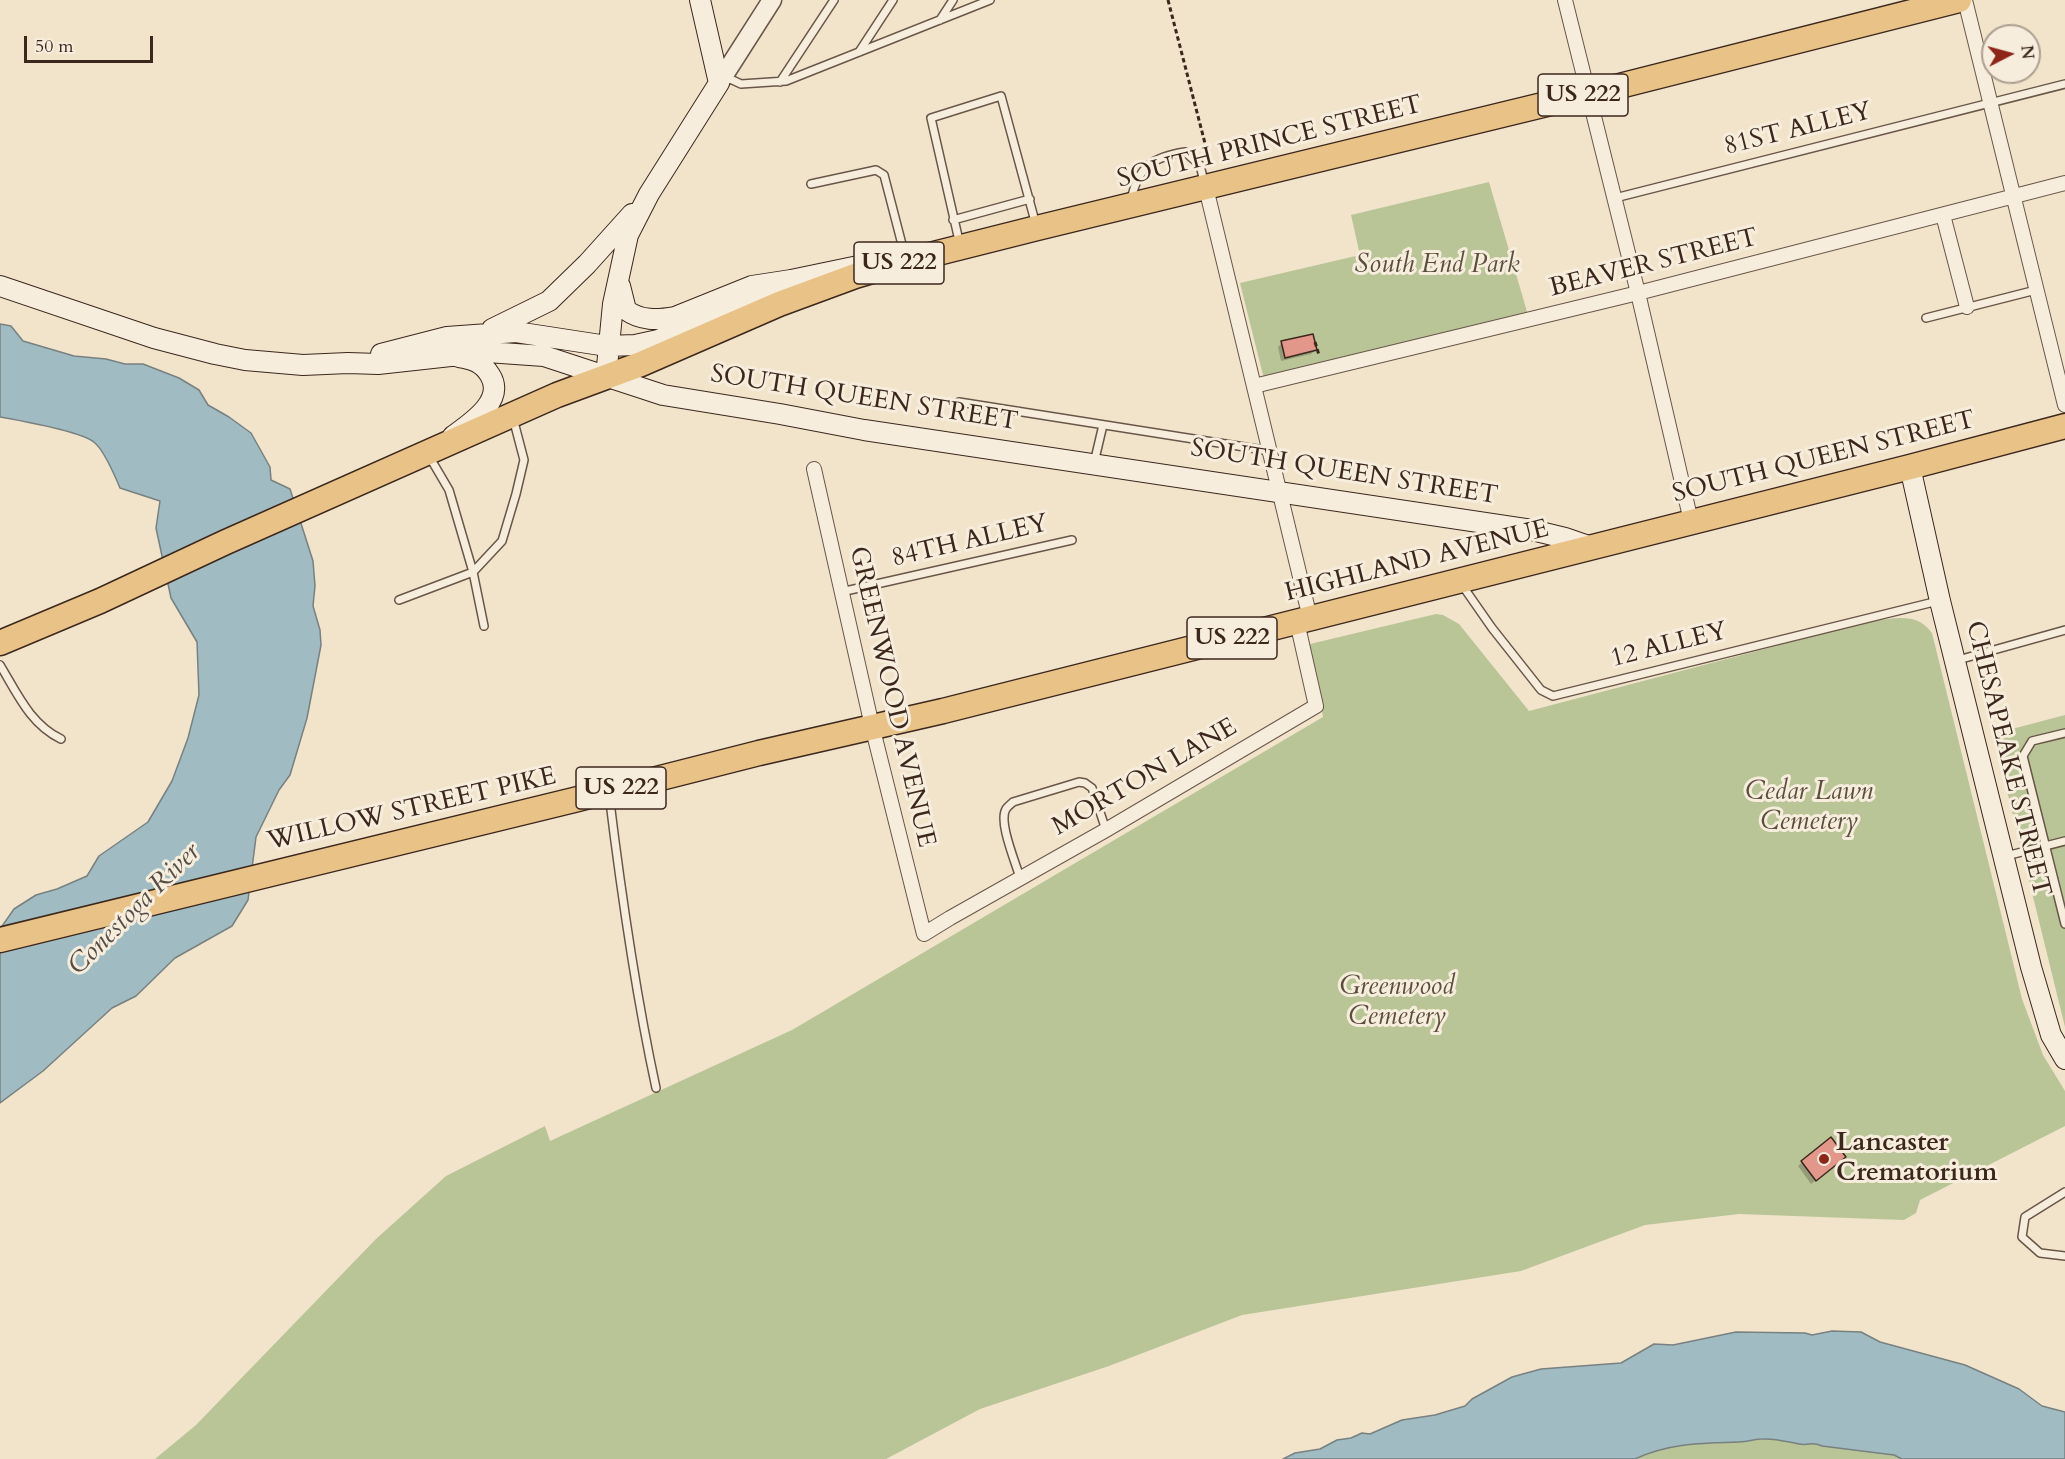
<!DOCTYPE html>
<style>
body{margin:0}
#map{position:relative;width:2065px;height:1459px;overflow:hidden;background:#f1e4cb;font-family:Cardo,serif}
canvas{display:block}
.north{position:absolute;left:1981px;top:24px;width:60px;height:60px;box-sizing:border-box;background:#f6eddd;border:2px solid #ac9e90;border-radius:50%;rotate:84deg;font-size:16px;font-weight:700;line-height:24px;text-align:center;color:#3c271d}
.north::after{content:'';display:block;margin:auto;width:21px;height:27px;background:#8f2418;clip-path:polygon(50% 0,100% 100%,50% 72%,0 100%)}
.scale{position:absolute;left:24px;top:36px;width:129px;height:27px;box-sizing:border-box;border:3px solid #3c271d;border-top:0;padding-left:8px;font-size:18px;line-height:21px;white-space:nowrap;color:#3c271d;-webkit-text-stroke:4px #f6eddd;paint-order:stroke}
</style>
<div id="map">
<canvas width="2065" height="1459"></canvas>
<div class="north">N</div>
<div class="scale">50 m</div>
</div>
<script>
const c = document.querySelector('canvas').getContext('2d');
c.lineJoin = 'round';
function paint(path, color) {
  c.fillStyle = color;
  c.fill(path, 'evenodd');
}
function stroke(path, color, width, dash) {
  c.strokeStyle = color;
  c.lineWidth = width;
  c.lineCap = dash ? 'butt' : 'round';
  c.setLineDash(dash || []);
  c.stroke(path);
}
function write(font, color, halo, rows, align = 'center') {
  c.font = font + ' Cardo,serif';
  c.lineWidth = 6;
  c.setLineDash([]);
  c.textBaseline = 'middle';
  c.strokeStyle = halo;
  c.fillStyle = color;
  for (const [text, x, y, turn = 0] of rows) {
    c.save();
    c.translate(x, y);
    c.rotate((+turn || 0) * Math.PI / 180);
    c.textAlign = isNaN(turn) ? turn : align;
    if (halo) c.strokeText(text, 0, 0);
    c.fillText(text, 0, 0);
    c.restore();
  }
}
paint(new Path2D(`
 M1489,182L1528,315L1264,379L1240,283L1360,255L1351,215Z
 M1436,614L1443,615L1459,624L1529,711L1871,621C1895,619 1916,611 1932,633L2022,999L2043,1055L2065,1091V1126L1920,1200L1916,1213L1904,1220L1739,1214L1645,1225L1521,1271L1242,1315L1109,1366L980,1409L886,1459H155L196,1425L376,1239L446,1176L545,1126L550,1141L792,1030L1323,717L1310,644Z
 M2065,715V1027L1993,734Z
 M1763,1439L1792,1441L1800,1444L1814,1442L1822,1446L1894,1455L1902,1459H1635C1650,1452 1672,1446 1688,1443C1713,1440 1738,1445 1763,1439Z`), '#b9c497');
const water = new Path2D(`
 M0,324L11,326L23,341L74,356L106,359L125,364H143L179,378L199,390L208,405L229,417L251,433L270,467L271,480L290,489L313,561L315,586L313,606L320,630L321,645L307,718L290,775L279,790L256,837L248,900L232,926L175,958L136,996L112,1008L43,1071L0,1103V929L14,909L36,895L57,889L87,876L99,856L148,822L172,781L188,738L199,695L197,642L171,598L156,528L160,501L120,488C115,476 104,451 95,443C84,432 17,420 0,417Z
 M1832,1331L1861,1332L1880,1342L1965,1365L2019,1389L2042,1406L2065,1412V1459H1902L1894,1455L1822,1446C1811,1441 1809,1446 1799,1444C1788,1442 1775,1438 1762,1439C1755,1439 1748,1442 1739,1442C1702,1443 1669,1443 1635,1459H1283L1295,1453L1320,1449L1337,1440L1351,1438L1362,1433L1370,1434L1402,1420L1435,1415L1465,1406L1472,1399L1512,1377L1541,1369L1621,1363L1654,1344L1673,1345L1736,1332L1805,1333L1812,1335Z`);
paint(water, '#a0bcc2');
stroke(water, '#788080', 1.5);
paint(new Path2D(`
 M1282,343L1316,350L1311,354L1281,361L1278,347Z
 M1831,1139L1840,1161L1811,1184L1798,1166Z`), '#0003');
const building = new Path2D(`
 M1313,334L1317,350L1285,358L1281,341Z
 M1831,1137L1846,1157L1816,1181L1801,1161Z`);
paint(building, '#e3978a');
stroke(building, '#3c271d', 1.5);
const service = new Path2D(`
 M940,20L953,0
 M859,52L893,0
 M726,77L741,84L786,81L990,0
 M780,82L834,0
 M811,184L876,170L884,175L905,256
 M1615,198L2065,84
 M1131,200C1138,167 1152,157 1185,152L1200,165L1204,182
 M953,220L1030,199
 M960,245L931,118L1001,96L1036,225
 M1926,318L2036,290
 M959,402L1270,451
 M429,456L449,490L473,572L484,626
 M1094,463L1103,425
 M1462,585L1492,628L1541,690L1553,696L1938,601
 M841,592L1072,540
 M399,600L473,572L502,541L516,494L524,460L513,418
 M1958,660L2065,630
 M0,665C17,693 30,724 61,739
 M2065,733L2032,741L2023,756L2065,924
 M609,794C621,892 635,991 656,1088
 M2006,856L2065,841
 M1020,878C1016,863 998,822 1006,809C1008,806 1011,804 1013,802L1079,782L1085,783L1092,788L1106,830
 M2065,1192L2025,1217L2022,1237L2040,1253L2065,1256`);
const minor = new Path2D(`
 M1565,0L1638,293L1691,521
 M1965,0L2065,405
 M1206,188L1310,618
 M1943,215L1967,307
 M1254,386L1638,293L2065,183
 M814,469L872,726L924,934L950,918L1106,830L1316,706L1297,622`);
const tertiary = new Path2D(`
 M719,83L772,0`);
const secondary = new Path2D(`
 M0,286L154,338L215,354L245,360L303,365L348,363L378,364L487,352L544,356L663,395L780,414L864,430L1532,530L1565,538L1591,547
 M620,286L626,310C641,321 657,320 675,317L752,286L791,280L863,265
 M492,329L549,301L587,264L632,214
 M381,354L447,337L516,332L607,346L635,345L658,340L791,280
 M606,377L613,304L628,235L649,194L719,83L700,0
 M453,436C471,423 506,400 490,375C483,363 473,359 459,357
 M1910,467L1940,601L2031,967L2051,1035L2065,1059`);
const trunk = new Path2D(`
 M0,643L100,601L226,542L557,395L641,364L779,304L855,276L906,261L1037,228L1588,94L1959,0
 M0,940L574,800L759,753L943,711L1910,467L2065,426`);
stroke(service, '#695648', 10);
stroke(minor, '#695648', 16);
stroke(tertiary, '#695648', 21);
stroke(secondary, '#3c271d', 22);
stroke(trunk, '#3c271d', 27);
stroke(new Path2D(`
 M1168,0L1208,155
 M1315,342L1319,355`), '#3c271d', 3, [4.5, 3]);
stroke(service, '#f6eddd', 7);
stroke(minor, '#f6eddd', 14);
stroke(tertiary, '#f6eddd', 18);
stroke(secondary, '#f6eddd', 20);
stroke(trunk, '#e8c286', 24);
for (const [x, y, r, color] of [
 [1824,1159,6,"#8f2418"]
]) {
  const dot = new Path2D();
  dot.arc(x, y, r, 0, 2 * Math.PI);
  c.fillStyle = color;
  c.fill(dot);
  stroke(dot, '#f6eddd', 2);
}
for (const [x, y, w] of [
 [1583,95,90],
 [899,263,90],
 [1232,638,90],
 [621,788,90]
]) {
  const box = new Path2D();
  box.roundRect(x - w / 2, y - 21, w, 42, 4.5);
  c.fillStyle = '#f6eddd';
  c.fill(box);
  stroke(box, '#3c271d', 1.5);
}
write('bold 24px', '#3c271d', null, [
 ["US 222",1583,95],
 ["US 222",899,263],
 ["US 222",1232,638],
 ["US 222",621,788]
]);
write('26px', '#3c271d', '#f6eddd', [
 ["81ST ALLEY",1798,130,-14],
 ["SOUTH PRINCE STREET",1270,143,-14],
 ["BEAVER STREET",1654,264,-14],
 ["SOUTH QUEEN STREET",864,399,9],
 ["SOUTH QUEEN STREET",1824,458,-14],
 ["SOUTH QUEEN STREET",1344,473,9],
 ["84TH ALLEY",970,542,-13],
 ["HIGHLAND AVENUE",1417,562,-14],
 ["12 ALLEY",1669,646,-14],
 ["GREENWOOD AVENUE",891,697,77],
 ["CHESAPEAKE STREET",2007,759,76],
 ["MORTON LANE",1145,778,-30],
 ["WILLOW STREET PIKE",412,810,-13]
]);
write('italic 26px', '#5b4e3c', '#f6eddd', [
 ["South End Park",1437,266],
 ["Cedar Lawn",1809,793],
 ["Cemetery",1809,823],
 ["Greenwood",1397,988],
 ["Cemetery",1397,1018]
]);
write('bold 26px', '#3c271d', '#f6eddd', [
 ["Lancaster",1836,1144],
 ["Crematorium",1836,1174]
], 'left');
write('italic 27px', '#554c46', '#f6eddd', [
 ["Conestoga River",135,910,-45]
]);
</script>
